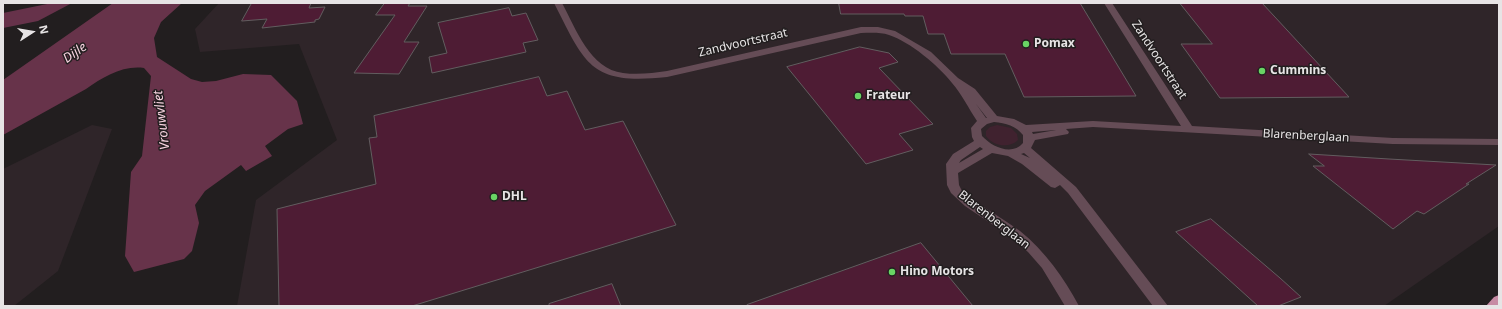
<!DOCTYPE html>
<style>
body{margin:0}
#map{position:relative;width:1502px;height:309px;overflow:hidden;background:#221e1f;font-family:"Noto Sans",sans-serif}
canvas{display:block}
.frame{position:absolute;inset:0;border:4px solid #e7e4e5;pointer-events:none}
.north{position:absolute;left:12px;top:12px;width:40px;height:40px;-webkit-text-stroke:3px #221e1f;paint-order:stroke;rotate:78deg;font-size:11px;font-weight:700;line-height:16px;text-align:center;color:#e7e4e5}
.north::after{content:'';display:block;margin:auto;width:14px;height:18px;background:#e7e4e5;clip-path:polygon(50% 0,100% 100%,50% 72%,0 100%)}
</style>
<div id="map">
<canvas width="1502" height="309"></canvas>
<div class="frame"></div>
<div class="north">N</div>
</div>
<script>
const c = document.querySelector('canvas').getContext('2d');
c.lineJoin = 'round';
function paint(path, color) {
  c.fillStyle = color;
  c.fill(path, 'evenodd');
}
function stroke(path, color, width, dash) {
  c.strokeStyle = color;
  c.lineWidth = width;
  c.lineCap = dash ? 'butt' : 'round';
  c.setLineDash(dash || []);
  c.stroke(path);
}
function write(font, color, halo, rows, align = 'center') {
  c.font = font + ' "Noto Sans",sans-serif';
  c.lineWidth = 3;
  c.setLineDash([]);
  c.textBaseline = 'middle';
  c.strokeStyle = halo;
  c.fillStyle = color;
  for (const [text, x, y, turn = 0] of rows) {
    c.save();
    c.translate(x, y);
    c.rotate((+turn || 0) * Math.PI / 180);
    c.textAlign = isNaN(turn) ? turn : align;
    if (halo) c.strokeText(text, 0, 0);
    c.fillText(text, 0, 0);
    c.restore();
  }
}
paint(new Path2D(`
 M219,3H1499V226L1384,306H237L256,200L337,140L299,44L200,52L195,29Z
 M92,125L112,129L58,271L14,306H3V169Z`), '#2f2529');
paint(new Path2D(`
 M997,125L1011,128L1017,134L1018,140C1009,149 993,146 986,136V131L990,127Z`), '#40222f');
paint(new Path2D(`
 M52,3H72L38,21L3,28V13Z`), '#66324a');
paint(new Path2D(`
 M113,3H182L161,22L154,38L157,57L191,79L202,82L216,81L243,74L271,75L297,101L303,124L288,129L265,146L272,156L246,171L241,165L205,191L195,205L199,223L192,251L184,259L134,272L125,256L131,172L142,156L151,76L144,68C123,65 103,77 86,89L3,135V80Z`), '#67334a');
const building = new Path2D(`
 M252,3H311L309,8L325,7L319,19L315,20V22L262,28L267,19L242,21Z
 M385,3H410L408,6H427L404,42H419L399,74L354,73L395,15H376Z
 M839,3H1080L1136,96L1024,97L1005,54H951L944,34H928L923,16H905L904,14H841Z
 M1180,3H1262L1349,97L1220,98L1181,44H1212Z
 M509,8L512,16L526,13L538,40L523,43L526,52L432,73L429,57L447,53L438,23Z
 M860,47L889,53L898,62L879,68L933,124L899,134L913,150L866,164L787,67Z
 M539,77L547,96L567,91L585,130L623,121L676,225L412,306H279L277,209L376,184L369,138L377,137L374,116Z
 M1309,154L1389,159L1496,165L1466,184H1469L1424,214L1417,211L1393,229L1313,166H1324Z
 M1211,219L1280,278L1301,297L1278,306H1258L1176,232Z
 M921,243L973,306H747V305Z
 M612,284L621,306H549V304Z`);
paint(building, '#4e1c34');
stroke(building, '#625d5f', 1);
paint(new Path2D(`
 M554,3H562C576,29 590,69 623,73C638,75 653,73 667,71L861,27H878L895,31L931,52L958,78L975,89L997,116L1014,119L1026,125L1093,121L1181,126L1104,3H1112L1192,126L1393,138L1499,139V145L1393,144L1093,127L1066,129L1069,132L1068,134L1035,140L1031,148L1076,187L1168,306H1153L1068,193L1060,185L1055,188L1051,187L1022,164L1008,156L992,153L958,173L959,185L962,191C980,206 1001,217 1020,231C1045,251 1064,278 1079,306H1065L1042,268L1028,252L1011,237L965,206L951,193L947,185L946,164L953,154L974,141L972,137L971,128L977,121C969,109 961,93 952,83C938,65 910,42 889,35C880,32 870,33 861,33L667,77C591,85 586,66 554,3ZM976,104L987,118H986ZM994,122C1006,123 1016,126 1023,135V143C1012,156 992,147 982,136L981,129L987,124ZM1056,130L1033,134L1032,132ZM980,147L983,149L959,163L961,160ZM1024,153L1030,158L1021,154Z`), '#654c56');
paint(new Path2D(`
 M1499,295V306H1486L1494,297Z`), '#c78ba4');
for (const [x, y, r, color] of [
 [1026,44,4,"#69d464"],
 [1262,71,4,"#69d464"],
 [858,96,4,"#69d464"],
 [494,197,4,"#69d464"],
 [892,272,4,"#69d464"]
]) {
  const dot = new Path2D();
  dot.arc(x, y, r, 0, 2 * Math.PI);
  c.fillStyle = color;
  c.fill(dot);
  stroke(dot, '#221e1f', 1.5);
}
write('12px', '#e7e4e5', '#221e1f', [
 ["Zandvoortstraat",743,43,-13],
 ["Zandvoortstraat",1159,60,57],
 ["Blarenberglaan",1306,136,3],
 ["Blarenberglaan",994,220,38]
]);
write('bold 12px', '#e7e4e5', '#221e1f', [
 ["Pomax",1034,44],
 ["Cummins",1270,71],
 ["Frateur",866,96],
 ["DHL",502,197],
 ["Hino Motors",900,272]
], 'left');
write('italic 13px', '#f7d3e0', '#221e1f', [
 ["Dijle",75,53,-35],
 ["Vrouwvliet",162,120,-97]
]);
</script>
